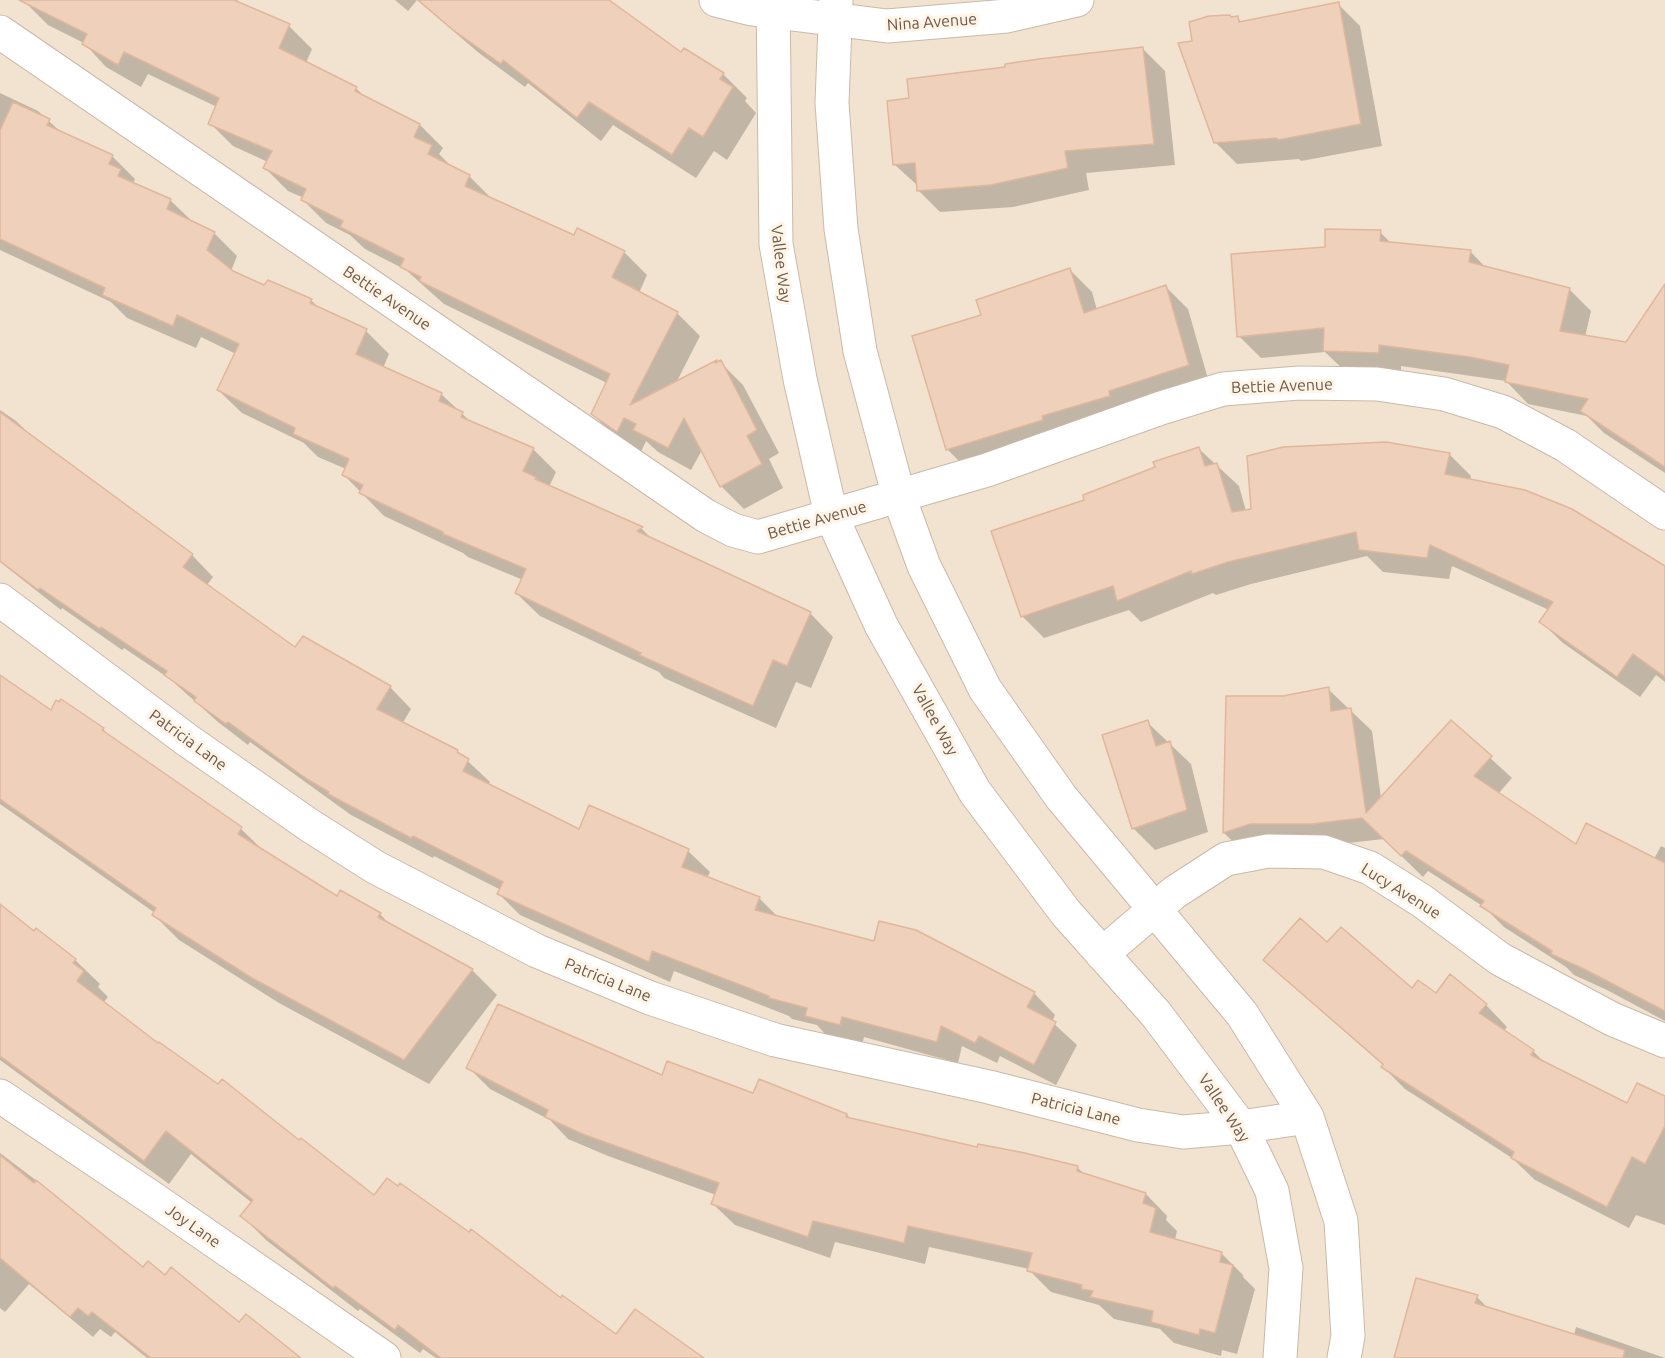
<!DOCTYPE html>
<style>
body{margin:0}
canvas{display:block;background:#fbf1e2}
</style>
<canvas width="1665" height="1358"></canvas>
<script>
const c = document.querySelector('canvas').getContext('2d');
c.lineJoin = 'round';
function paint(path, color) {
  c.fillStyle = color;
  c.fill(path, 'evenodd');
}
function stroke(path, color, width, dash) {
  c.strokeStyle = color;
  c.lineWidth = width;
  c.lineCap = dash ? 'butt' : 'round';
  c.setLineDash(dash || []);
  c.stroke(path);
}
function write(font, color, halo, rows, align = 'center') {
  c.font = font + ' Ubuntu,sans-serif';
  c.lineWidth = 6;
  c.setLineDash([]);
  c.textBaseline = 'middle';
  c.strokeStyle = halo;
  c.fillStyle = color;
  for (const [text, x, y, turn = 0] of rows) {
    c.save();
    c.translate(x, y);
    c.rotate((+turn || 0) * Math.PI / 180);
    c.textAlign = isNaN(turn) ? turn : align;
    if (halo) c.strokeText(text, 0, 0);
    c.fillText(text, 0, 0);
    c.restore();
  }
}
paint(new Path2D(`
 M0,0H1665V1358H0Z`), '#f2e3d0');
paint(new Path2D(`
 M25,0H237L242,5L289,26L312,49L306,63L356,88L365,97L420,125L443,148L439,154L453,168L469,176L493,200L575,237L624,252L647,275L639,293L677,313L700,336L676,383L717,362H720L743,385L779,453L769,459L783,488L744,509L721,486L702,450L691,470L658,452L646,441L640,454L616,437L592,414L607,383L444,304L406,270L365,249L350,235L326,223L303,200L304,198L288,191L265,168L268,162L233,146L210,123L217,107L148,74L141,87L106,67L84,43L48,25L25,2Z
 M395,0H606L681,54L723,74L747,98L745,101L756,113L727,160L714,151L696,178L613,125L601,141L528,83L525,87L479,53L417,0L408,11Z
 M1338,4L1360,26L1382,146L1301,161L1299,159L1237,164L1216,143L1193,42L1232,18H1237L1243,23Z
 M1143,49L1165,71L1175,165L1086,173L1089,190L1013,207L940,212L918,190V186L894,164L911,99Z
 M0,93L38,111L64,135L112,156L135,179L133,184L170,200L194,223L214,233L237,256L231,271L265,287L311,300L320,309L366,331L389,354L383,368L441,394L472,423L533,449L556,472L549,487L642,529L653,540L810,613L833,637L811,688L796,682L776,728L664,678L659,672L540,616L516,593L523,580L468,557L463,553L384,516L344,475L346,469L318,457L304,443L242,413L218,390L236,354L201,337L196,348L127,318L111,302L0,250Z
 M1380,232L1392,244L1470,251L1487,269L1569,289L1591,311L1585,337L1627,344L1665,329V473L1604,433L1587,416L1528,404L1506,381L1401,366V374L1347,373L1325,352L1261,358L1239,336L1326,249Z
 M1070,270L1092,292L1097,310L1166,287L1188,309L1210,386L969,471L947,449L983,316Z
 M0,410L16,421L39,443L192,555L213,577L207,585L295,649L390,687L411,709L402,724L457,751L490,782L488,785L579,831L688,851L710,872L707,878L759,898L778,917L1034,993L1055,1015L1052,1022L1077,1045L1056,1085L1000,1056L997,1063L962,1046L958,1063L864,1037L862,1045L828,1037L817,1025L792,1019L789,1016L674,971L670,982L520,915L499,894L501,890L434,856L433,858L351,815L250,742L248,745L218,722L170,679L124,648L122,650L62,608L61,610L0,562Z
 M1198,448L1239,486L1246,511L1449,454L1471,476L1470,481L1665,567V682L1656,675L1640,697L1563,643L1541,622L1549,610L1452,566L1449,579L1383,572L1367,556L1251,584L1216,595L1213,593L1141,622L1129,610L1044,638L1022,616L1086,500Z
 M0,675L51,712L103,729L113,740L241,829L267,854L337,898L380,914L391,926L472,970L497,995L429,1084L279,1003L179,940L154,915L155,913L0,804Z
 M1328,689L1372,731L1381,798L1451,722L1512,778L1498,794L1576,846L1654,859L1661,846L1665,848V1021L1607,990L1574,975L1566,967L1504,927L1484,907L1428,871L1423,877L1384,839L1246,854L1224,833L1227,698L1283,697Z
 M1147,722L1191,764L1208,832L1155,850L1133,828Z
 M0,906L34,933L75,960L100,984L98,987L108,997L103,1003L158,1045L374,1198L561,1300L616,1336L698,1358H436L423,1349L420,1353L360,1309L358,1311L266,1240L242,1216L252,1203L191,1154L169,1184L0,1060Z
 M1327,944L1412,990L1486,1005L1507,1027L1504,1031L1533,1051L1547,1065L1628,1105L1665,1098V1225L1636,1215L1629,1228L1535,1180L1512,1158L1405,1089L1383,1067L1384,1066L1287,981L1265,960Z
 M468,1067L663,1077L847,1115L851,1119L979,1149L1077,1167L1086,1176L1146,1194L1167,1216L1166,1220L1177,1231L1175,1240L1221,1253L1243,1275V1277L1255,1289L1237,1354L1222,1350L1221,1356L1174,1343L1160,1329L1114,1319L1099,1305L1051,1292L1029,1270V1269L929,1247L925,1264L835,1242L830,1258L735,1225L713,1204L716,1195L608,1156L568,1139L550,1120L490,1089Z
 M0,1153L58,1197L73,1212L143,1269L165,1277L240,1325L298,1358H147L115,1332L111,1337L100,1329L93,1337L29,1284L5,1312L0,1308Z
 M1477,1297L1490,1310L1574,1336L1576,1327L1665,1358H1395Z`), '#0003');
const building = new Path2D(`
 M19,0H234L290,24L279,48L357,87L355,91L420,124L414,137L432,145L428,154L470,175L465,186L574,235L577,228L625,251L612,277L678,312L630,405L717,360L715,363L721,360L757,430L747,436L762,464L720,487L684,418L668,448L633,430L636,424L624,418L617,432L591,414L610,374L419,281L421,277L400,267L404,259L340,227L343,221L301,200L306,189L263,168L272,151L208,124L219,98L124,52L118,65L82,44L87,34Z
 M418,0H609L681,52L684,48L724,73L720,79L733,87L703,137L689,128L672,155L589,102L577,118L503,60L501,64L453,30Z
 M1339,2L1361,124L1278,140L1277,138L1214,143L1178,43L1192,41L1189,22L1209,16L1230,15L1231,17L1238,16L1239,22Z
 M1143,47L1154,144L1065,151L1068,168L991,185L917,191L915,163L893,165L887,101L909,98L907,79L1005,67V64L1039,59Z
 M13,102L50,119L47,125L113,155L109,164L121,169L118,176L171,199L167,209L215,232L207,250L233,271L264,285L268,280L312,299L310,303L367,329L356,354L442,393L439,401L463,412L461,417L534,448L523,471L536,477L535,479L643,527L637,531L811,612L787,666L773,660L753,706L639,655L641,653L515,593L526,569L443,534V532L359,493L363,485L342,475L349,459L293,434L295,428L217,390L239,344L177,315L173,326L102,295L105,288L0,239V130Z
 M1325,229L1381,230L1380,241L1471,250L1469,262L1570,288L1560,331L1626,342L1665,284V467L1580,411L1588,399L1505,382L1509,365L1470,357L1379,345V353L1323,351L1324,328L1237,337L1231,254L1325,247Z
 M1070,268L1084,313L1166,285L1189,365L1109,391L1110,396L1042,416L1043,420L946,450L912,336L981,315L976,300Z
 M0,412L193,554L183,567L295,647L303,636L391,686L377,709L458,750L457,752L469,759L463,771L579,829L589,805L689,849L682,867L760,897L755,910L874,941L879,921L916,930L1035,992L1027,1007L1056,1022L1034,1065L979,1036L975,1043L941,1026L937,1042L842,1017L840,1025L805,1016L807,1008L769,998V996L652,951L649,962L497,894L503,882L413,836L411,838L328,794L329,792L307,779L228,722L226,724L194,701L196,697L164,675L167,671L101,627L100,629L40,588L38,590L0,561Z
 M1386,442L1450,453L1445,474L1525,490L1572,509L1665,566V677L1633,654L1617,677L1539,622L1553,602L1430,545L1427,558L1359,550L1356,532L1228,562L1192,574L1191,571L1117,601L1113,586L1021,617L991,531L1084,500L1083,495L1155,467L1153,462L1199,447L1205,466L1217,463L1232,512L1251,509L1247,456L1283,447Z
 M0,675L51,710L56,700L59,702L61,699L104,728L102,730L242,827L238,834L337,896L340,890L381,913L378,917L473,969L404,1060L252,978L152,915L156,908L0,799Z
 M1329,687L1331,711L1351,708L1366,813L1451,720L1492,756L1474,776L1576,844L1586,823L1665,863V1011L1584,969L1551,954L1552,951L1480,906L1484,901L1406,851L1401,856L1362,818L1312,824H1250L1223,833L1226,696H1283Z
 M1148,720L1156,746L1170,741L1187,810L1132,829L1102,735Z
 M0,904L34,931L36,928L76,959L73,963L84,971L77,981L158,1043L159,1042L218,1084L222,1079L299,1140L301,1138L374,1195L387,1178L398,1186L400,1183L469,1232L471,1229L561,1298L562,1295L616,1334L635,1309L704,1358H441L398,1325L395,1330L335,1286L333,1288L240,1216L253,1200L166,1131L144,1161L0,1056Z
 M1300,918L1327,942L1341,927L1412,988L1418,980L1436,993L1450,974L1487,1004L1479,1013L1534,1050L1531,1055L1627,1103L1637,1083L1665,1096V1126L1645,1164L1632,1157L1607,1207L1511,1158L1514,1152L1381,1067L1383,1064L1263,960Z
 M498,1004L662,1075L667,1061L753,1093L759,1079L847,1114L846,1117L977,1147L978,1144L1025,1153L1078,1166L1077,1171L1146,1193L1143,1203L1156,1208L1150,1232L1222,1252L1220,1262L1233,1265L1215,1333L1200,1329L1199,1335L1151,1322L1153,1311L1090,1297L1093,1291L1081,1289L1082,1285L1027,1271L1032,1253L908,1226L904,1243L813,1221L808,1237L711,1204L719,1183L585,1135L545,1117L548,1110L466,1068Z
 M0,1155L34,1183L36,1180L143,1267L148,1261L165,1275L171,1267L239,1322L246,1314L301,1358H151L92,1312L88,1316L78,1308L70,1317L0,1258Z
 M1416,1278L1478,1295L1475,1303L1625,1350L1623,1358H1394Z`);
paint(building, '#eed0bb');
stroke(building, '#e0b79c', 1.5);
const minor = new Path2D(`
 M716,0L752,9L887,26L1007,16L1077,0
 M773,0L776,244L800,379L831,515L881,625L975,792L1066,913L1156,1014L1241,1127L1272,1191L1286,1268L1280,1358
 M836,0L832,103L841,229L860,351L899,497L924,566L985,689L1061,797L1242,1014L1307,1117L1341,1221L1348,1336L1344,1358
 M0,32L706,516L733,530L758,537L987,470L1161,408L1223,389L1299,383L1377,384L1444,394L1503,412L1565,445L1665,513
 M0,600L187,740L309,825L375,867L537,951L650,998L775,1040L989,1087L1138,1125L1183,1132L1241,1127L1307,1117
 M1102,954L1175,892L1226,859L1268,851L1324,852L1370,868L1422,901L1500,959L1612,1019L1665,1041
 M0,1096L155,1200L384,1358`);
stroke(minor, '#cab9a9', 35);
stroke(minor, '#fff', 33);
write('16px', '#70584a', '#fef5e7', [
 ["Nina Avenue",932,22,-4],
 ["Vallee Way",781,264,83],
 ["Bettie Avenue",387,298,34],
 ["Bettie Avenue",1282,386,-2],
 ["Bettie Avenue",817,520,-16],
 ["Vallee Way",935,720,61],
 ["Patricia Lane",188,740,36],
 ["Lucy Avenue",1401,891,32],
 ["Patricia Lane",608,980,22],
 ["Vallee Way",1224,1108,56],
 ["Patricia Lane",1076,1109,14],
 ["Joy Lane",193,1226,35]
]);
</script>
